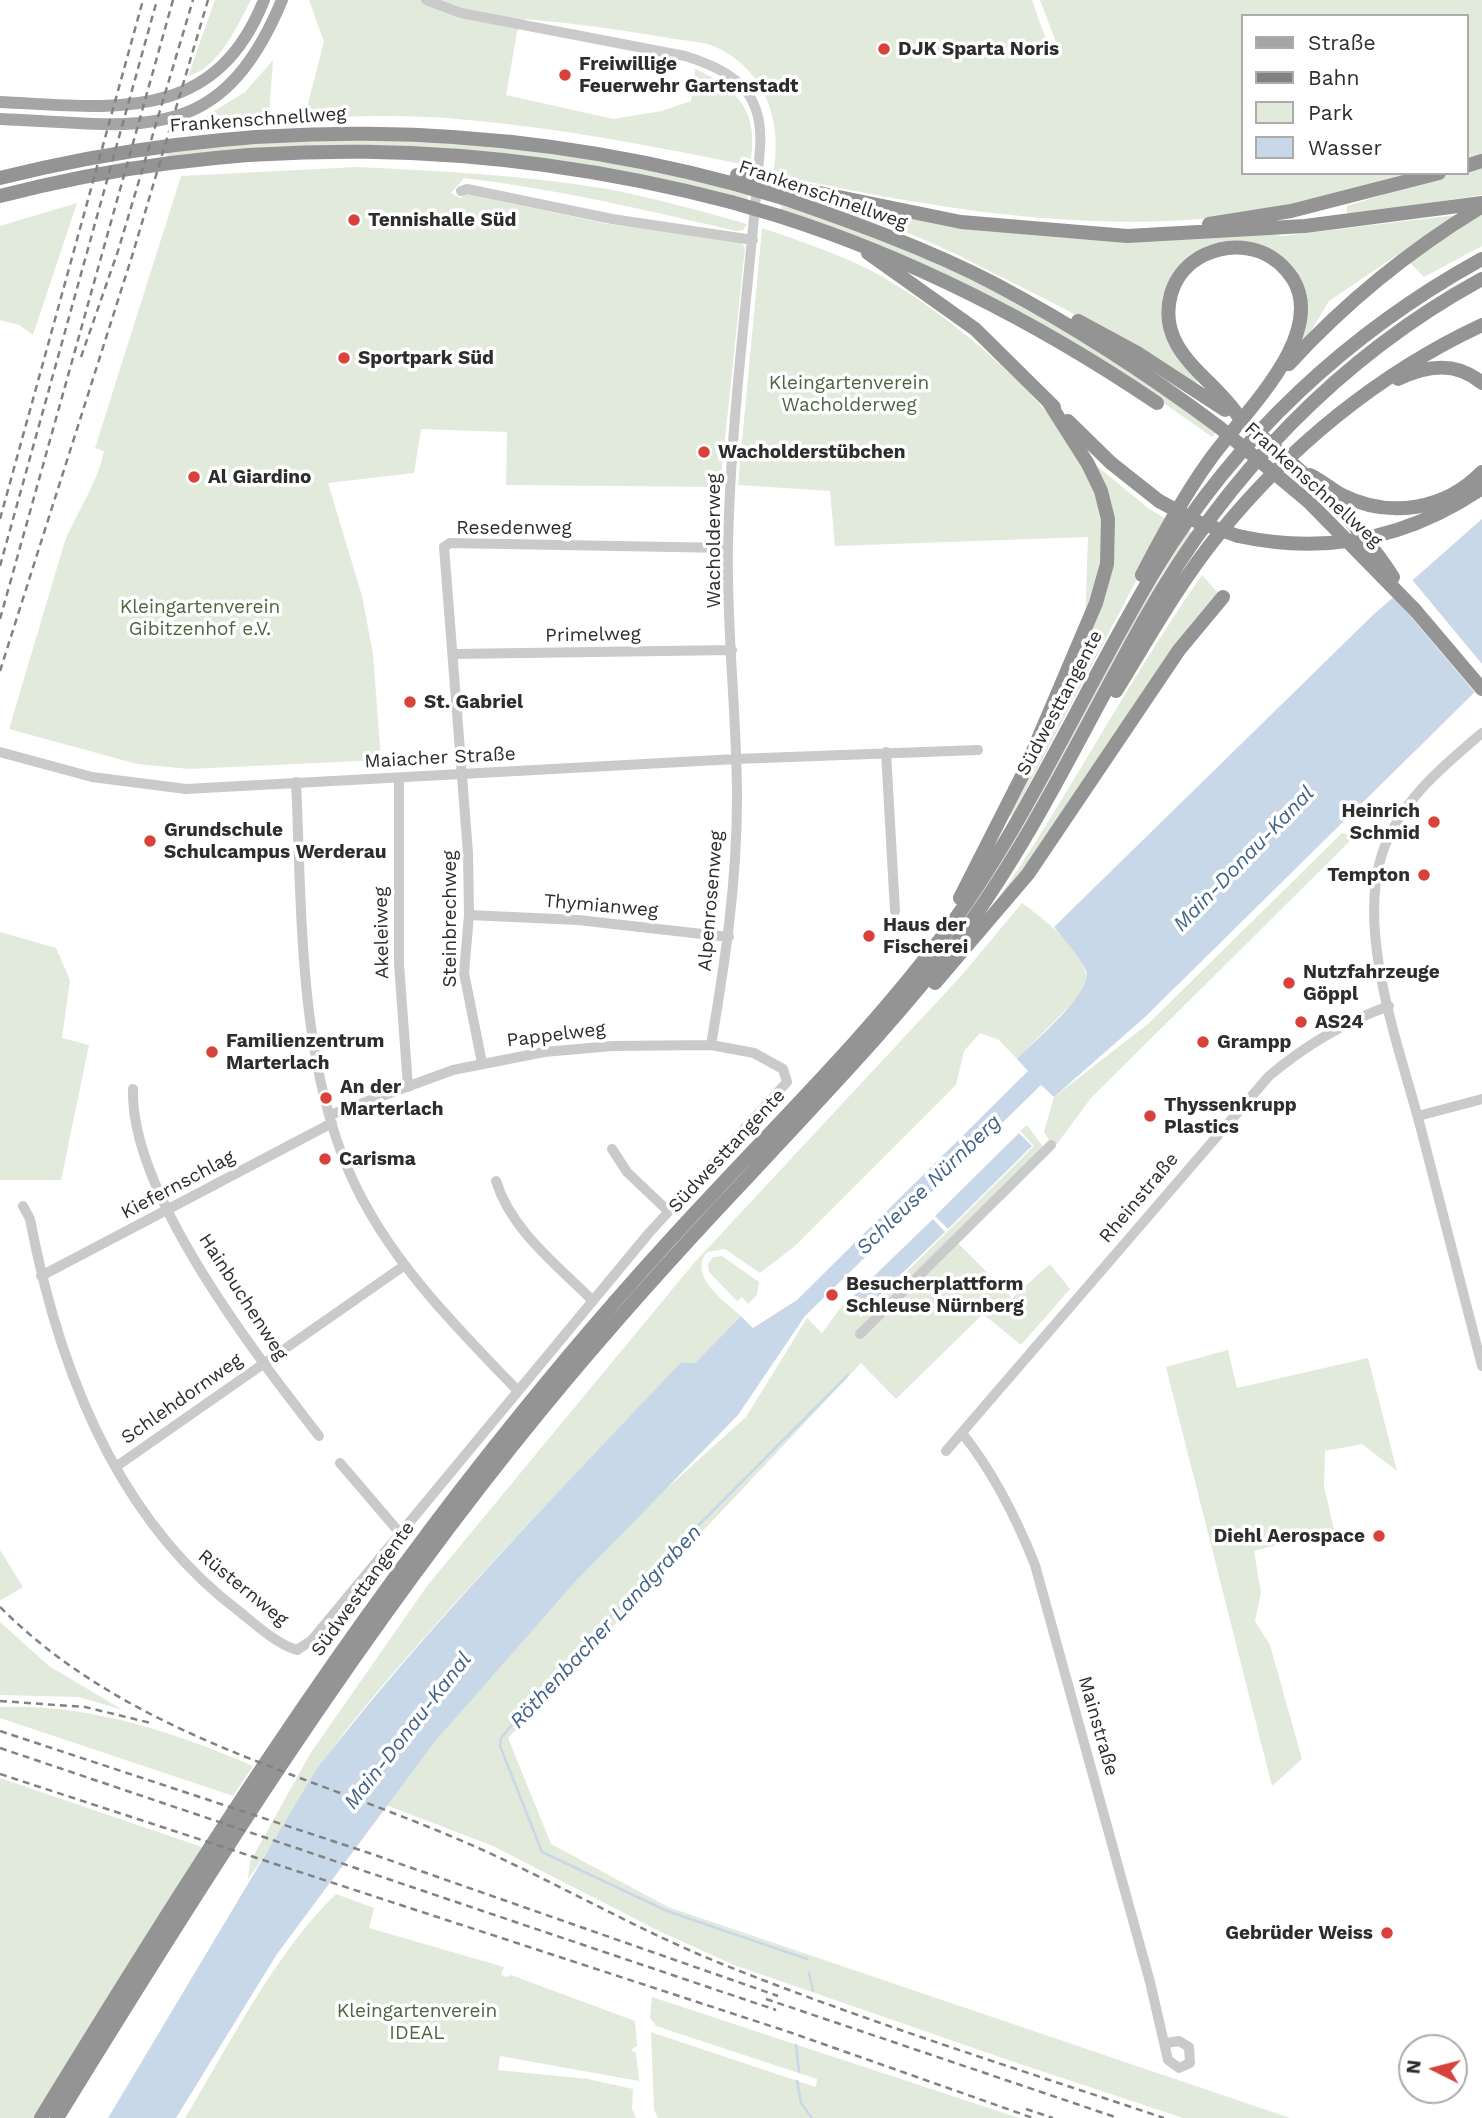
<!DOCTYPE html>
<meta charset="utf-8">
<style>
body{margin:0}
#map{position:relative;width:1482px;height:2118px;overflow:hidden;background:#fff;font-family:"Work Sans",sans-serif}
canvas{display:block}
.legend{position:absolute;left:1241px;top:14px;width:228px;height:161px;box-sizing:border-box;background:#fff;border:2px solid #ababab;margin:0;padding:9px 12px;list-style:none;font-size:21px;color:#2d2d2d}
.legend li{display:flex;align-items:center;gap:14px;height:35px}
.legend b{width:35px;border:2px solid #ababab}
.north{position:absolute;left:1398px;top:2034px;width:70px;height:70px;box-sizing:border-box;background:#fff;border:2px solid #ababab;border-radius:50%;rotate:276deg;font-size:19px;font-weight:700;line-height:28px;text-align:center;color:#2d2d2d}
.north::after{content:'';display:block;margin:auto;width:24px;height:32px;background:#d8423b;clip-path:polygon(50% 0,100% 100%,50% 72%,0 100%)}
</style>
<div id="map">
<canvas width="1482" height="2118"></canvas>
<ul class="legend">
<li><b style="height:9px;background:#a5a5a5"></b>Straße</li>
<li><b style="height:9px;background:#828282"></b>Bahn</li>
<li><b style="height:19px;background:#e1eadb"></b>Park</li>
<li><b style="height:19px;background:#c9d8e8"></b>Wasser</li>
</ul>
<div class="north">N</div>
</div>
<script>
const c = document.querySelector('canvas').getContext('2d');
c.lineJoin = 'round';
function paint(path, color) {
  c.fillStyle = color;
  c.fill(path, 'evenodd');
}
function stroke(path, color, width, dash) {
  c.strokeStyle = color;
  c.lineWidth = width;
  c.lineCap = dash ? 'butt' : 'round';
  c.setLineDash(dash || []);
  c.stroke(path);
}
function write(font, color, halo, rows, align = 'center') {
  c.font = font + ' "Work Sans",sans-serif';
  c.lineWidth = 7;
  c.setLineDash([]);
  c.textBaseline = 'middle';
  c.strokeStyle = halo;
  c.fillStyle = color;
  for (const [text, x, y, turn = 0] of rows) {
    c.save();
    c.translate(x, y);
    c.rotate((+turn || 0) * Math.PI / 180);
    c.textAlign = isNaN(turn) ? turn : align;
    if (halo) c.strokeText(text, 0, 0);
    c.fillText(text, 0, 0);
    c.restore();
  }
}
paint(new Path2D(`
 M215,0H251C237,26 219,68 188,76Z
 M309,0H1032L1050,51L1057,45L1040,0H1482V155L1466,159V16H1242V173H1416C1357,190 1296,209 1235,216C1079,234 925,207 773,174C783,123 766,70 716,47C703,41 683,41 669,38C621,30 574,23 525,19L517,32L506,95L613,119L662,111L691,101L695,69C742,90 759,114 750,166C653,146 556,127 457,119C367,111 276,121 187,128L245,92L273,60L269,113L305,115L324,42Z
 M339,138C383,139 429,139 473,143C566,152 657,171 748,194L747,201C631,171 515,150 395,146C319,143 242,152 166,158L168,150Z
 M1482,165V195L1347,215V206L1453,173H1466V170Z
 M357,167C441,171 524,175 607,189C654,198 701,211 747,224L743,230L737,231C646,210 557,189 464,178L451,193L460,198L466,194L608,224L740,241L745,248L720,487L506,485L507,432L421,429L414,473L328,483L362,596L373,654L381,760L189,769L137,764L9,729L65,541C78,510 97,484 104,451L95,448L181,176Z
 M811,196L993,231L1067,238L1259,233L1282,236L1456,215L1329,301L1302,346L1300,344L1304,331L1285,263L1212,248L1165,300L1198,379L1196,384L1063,308L956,254L911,234L812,203Z
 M77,203L33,335L19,325L0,320V226Z
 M782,204C897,243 1009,291 1111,358C1147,381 1181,407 1216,432L1212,437L1107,363L781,211Z
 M1482,214V246L1424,277L1409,262Z
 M762,228C797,240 833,252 866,268C943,307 1075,415 1100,499C1112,543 1097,582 1085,623L1088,537L835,546L830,491L738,485Z
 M1097,466L1148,508L1168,520L1012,817L1008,813L1109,576L1094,468Z
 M1188,531L1193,533L1025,831L962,926L919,975Z
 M1202,575L1218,593L1047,841L994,905C1068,798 1127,682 1202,575Z
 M1342,833L1355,836L1091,1098L1054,1148L1044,1132L1054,1097L1148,1024Z
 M1022,903C1044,919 1097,959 1085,990L1017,1059L999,1040L980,1033L964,1051L956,1085L795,1246L760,1273L725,1249L707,1252C688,1276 724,1301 741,1316L695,1363L681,1362C571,1480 456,1595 354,1720C314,1770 286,1828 248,1879L250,1862L310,1754L427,1586L694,1263L962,975Z
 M0,932L56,948L70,980L62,1038L89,1045L61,1180H0Z
 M1027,1125L1044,1148L954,1239L1012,1298L1050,1264L1070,1289L1021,1345L983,1314L896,1399L861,1363L508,1738L551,1844L668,1907L1290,2118H1183L1011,2061L734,1965L661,1932L493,1846L386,1805L433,1744L576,1581L648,1505L746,1417L807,1318L822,1333L845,1302L861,1317L1034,1146L1020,1131Z
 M722,1256L759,1282L757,1295L748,1304L742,1297L737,1301L709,1272L708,1264L713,1257Z
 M1228,1350L1237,1388L1368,1358L1397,1471L1362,1444L1325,1451L1324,1486L1334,1530L1254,1551L1261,1593L1255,1621L1270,1645L1302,1759L1272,1786L1166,1367Z
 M0,1550L23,1587L1,1600L0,1599Z
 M0,1622L49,1666L123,1710L79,1697L0,1695Z
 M0,1707C89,1704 172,1731 253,1766L233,1796L0,1718Z
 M0,1778L202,1847L35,2118H0Z
 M336,1894L374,1908L369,1928L504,1967L501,1975L507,1977L511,1975L635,2021L637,2046L631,2050L636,2053L639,2081L500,2056L498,2070L588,2079L633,2089L632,2109L636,2118H185C230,2044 274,1954 336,1894Z
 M652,1997L1019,2118H658L654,2110L651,2032L816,2087L817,2079L656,2026L650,2018Z`), '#e1eadb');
paint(new Path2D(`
 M1482,519V685L1145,1017L1054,1097L1041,1085L805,1316L738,1415L576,1581L433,1744L277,1954L176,2118H108L316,1770C427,1626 556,1495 681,1362L695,1363L741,1316L753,1328L797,1300L1028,1071L1017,1059C1032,1043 1094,992 1086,971C1080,956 1064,940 1054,927L1373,615Z
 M1019,1133L1032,1146L948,1229L935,1216Z
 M933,1219L945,1232L860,1314L848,1301Z`), '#c9d8e8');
paint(new Path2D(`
 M1409,576L1482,664V690L1477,695L1391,593Z`), '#fff');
stroke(new Path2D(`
 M807,1959L667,1911L542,1852L500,1746L501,1738L518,1717L652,1572L848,1375
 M809,1973L813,1991
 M796,2045L799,2072
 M797,2081L801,2103L812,2118`), '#c9d8e8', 2.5);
stroke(new Path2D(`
 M426,0L461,13L685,56C734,71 764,92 760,148C750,280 731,412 728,544C726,628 737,713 737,798C737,882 725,963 711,1045
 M461,191L467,189L612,219L753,240
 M454,654L732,650
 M1482,733C1442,767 1399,802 1382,854C1356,934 1400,1049 1421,1129C1441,1208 1462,1287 1482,1366
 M0,752L92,777L186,789L736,759L978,750
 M886,752L895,911
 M399,778V964L408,1087
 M296,782C302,908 298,1057 350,1174C387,1258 455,1326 518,1391
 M469,915L578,920L729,937
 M482,1063L464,973L469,915L468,853L444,547L450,543L728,548
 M133,1089C130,1193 256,1355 319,1436
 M1418,1116L1482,1099
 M612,1149L627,1172L668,1211
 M496,1181C511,1230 557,1265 592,1300
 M23,1206L30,1219C58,1367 116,1519 240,1612C256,1625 278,1645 297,1650L312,1640L649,1233L787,1082L783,1069L754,1053L711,1045L612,1046L544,1052L453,1070L330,1115
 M41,1276L332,1123
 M860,1334L1051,1145
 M962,1433C994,1473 1016,1517 1035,1565L1150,1982L1168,2060L1179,2068L1190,2063L1189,2047L1179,2041L1166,2043
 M946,1451L1269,1076C1306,1045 1344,1022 1389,1006
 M340,1463L399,1532
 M117,1466L405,1265`), '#cacaca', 10);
stroke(new Path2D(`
 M0,102C111,107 214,126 264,0
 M0,119C137,124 219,152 282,0`), '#a5a5a5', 12);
stroke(new Path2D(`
 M1466,166L1482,161
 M0,178C243,117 493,119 735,184
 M785,186L961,222L1127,236L1305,226L1482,203
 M0,196C241,133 490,139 731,202
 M783,198C855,223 928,249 995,284C1074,326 1148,374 1219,427
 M779,216C914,259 1040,324 1157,403
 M1209,224L1291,211L1439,173
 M868,253L975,329L1054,407
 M1078,321L1139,354L1225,410
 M1289,364C1345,303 1410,250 1481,207
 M1398,379C1427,365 1456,361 1482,383
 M1068,421L1111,463L1159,501
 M1310,475C1321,480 1331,489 1342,495C1390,519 1445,510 1482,472
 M1238,536C1326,555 1407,539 1482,488
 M1142,575C1162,536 1183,497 1209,461C1240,416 1328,337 1293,279C1285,267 1274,257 1261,252C1242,245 1223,246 1204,255C1188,263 1176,277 1171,294C1155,352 1214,377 1239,417
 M1415,610L1482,689
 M1116,691C1148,639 1179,583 1218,535C1289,447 1379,373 1482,325
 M960,898L1024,772L1096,603L1107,564L1108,519L1101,491L1088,464L1048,401
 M935,983L1028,874L1179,650L1223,597
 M41,2118C190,1874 343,1632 524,1410C586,1333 652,1258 720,1186C796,1105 875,1026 942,937C1028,822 1083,689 1157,567C1236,437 1349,332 1482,259
 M57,2118C207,1874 360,1631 542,1409C607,1330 675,1254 745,1180C817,1102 891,1026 956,942C1032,841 1084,727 1146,617C1226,476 1339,357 1482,279`), '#949494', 14);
stroke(new Path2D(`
 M81,357L118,251L193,0
 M0,519L143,0
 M0,566L157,0
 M0,619L173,0
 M0,671L133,253L208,0
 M0,1607C124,1731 291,1769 448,1835C543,1874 631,1928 727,1966C870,2023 1018,2069 1164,2118
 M0,1701L85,1707L151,1723
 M0,1731L372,1854L778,1996
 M0,1748L776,2010
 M0,1774L792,2033L1033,2118
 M766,1999L1118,2118
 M1026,2109L1053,2118`), '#828282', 2.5, [7, 5]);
stroke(new Path2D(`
 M737,175L785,186
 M735,184L783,198
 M731,202L779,216
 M1239,417C1295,464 1353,515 1393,577
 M1219,427L1310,503L1415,610
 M1159,501L1198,522L1238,536`), '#949494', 14);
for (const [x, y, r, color] of [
 [884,49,7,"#d8423b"],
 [565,75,7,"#d8423b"],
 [354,220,7,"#d8423b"],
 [344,358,7,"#d8423b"],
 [704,452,7,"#d8423b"],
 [194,477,7,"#d8423b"],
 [410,702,7,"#d8423b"],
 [1434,822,7,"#d8423b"],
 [150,841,7,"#d8423b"],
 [1424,875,7,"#d8423b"],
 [869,936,7,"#d8423b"],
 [1289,983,7,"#d8423b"],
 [1301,1022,7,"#d8423b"],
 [1203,1042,7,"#d8423b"],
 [212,1052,7,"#d8423b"],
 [326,1098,7,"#d8423b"],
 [1150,1116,7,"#d8423b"],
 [325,1159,7,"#d8423b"],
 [832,1295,7,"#d8423b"],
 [1379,1536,7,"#d8423b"],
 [1387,1933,7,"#d8423b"]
]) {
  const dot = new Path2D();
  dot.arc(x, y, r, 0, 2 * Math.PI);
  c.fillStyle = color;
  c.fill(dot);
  stroke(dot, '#fff', 2.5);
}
write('bold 19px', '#2d2d2d', '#fff', [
 ["DJK Sparta Noris",898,49],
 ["Freiwillige",579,64],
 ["Feuerwehr Gartenstadt",579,86],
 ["Tennishalle Süd",368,220],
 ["Sportpark Süd",358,358],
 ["Wacholderstübchen",718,452],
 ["Al Giardino",208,477],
 ["St. Gabriel",424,702],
 ["Heinrich",1420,811,"right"],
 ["Schmid",1420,833,"right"],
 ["Grundschule",164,830],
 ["Schulcampus Werderau",164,852],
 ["Tempton",1410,875,"right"],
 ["Haus der",883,925],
 ["Fischerei",883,947],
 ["Nutzfahrzeuge",1303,972],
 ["Göppl",1303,994],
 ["AS24",1315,1022],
 ["Familienzentrum",226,1041],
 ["Marterlach",226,1063],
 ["Grampp",1217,1042],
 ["An der",340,1087],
 ["Marterlach",340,1109],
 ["Thyssenkrupp",1164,1105],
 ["Plastics",1164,1127],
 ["Carisma",339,1159],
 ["Besucherplattform",846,1284],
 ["Schleuse Nürnberg",846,1306],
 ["Diehl Aerospace",1365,1536,"right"],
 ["Gebrüder Weiss",1373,1933,"right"]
], 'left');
write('19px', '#2d2d2d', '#fff', [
 ["Frankenschnellweg",258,120,-4],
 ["Frankenschnellweg",823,195,19],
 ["Frankenschnellweg",1313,485,42],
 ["Resedenweg",514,528],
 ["Wacholderweg",714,541,-90],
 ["Primelweg",593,635,-1],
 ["Südwesttangente",1060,703,-62],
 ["Maiacher Straße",440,758,-3],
 ["Alpenrosenweg",711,901,-85],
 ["Thymianweg",601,906,5],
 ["Steinbrechweg",450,919,-90],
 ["Akeleiweg",382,933,-91],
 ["Pappelweg",556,1035,-7],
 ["Südwesttangente",727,1151,-47],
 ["Kiefernschlag",178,1185,-28],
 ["Rheinstraße",1139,1198,-50],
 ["Hainbuchenweg",243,1297,57],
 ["Schlehdornweg",182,1399,-35],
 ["Rüsternweg",243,1588,39],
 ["Südwesttangente",363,1589,-54],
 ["Mainstraße",1098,1726,74]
]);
write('19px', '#4c653e', '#fff', [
 ["Kleingartenverein",849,383],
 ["Wacholderweg",849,405],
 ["Kleingartenverein",200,607],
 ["Gibitzenhof e.V.",200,629],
 ["Kleingartenverein",417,2011],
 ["IDEAL",417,2033]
]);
write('italic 21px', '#416589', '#fff', [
 ["Main-Donau-Kanal",1244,859,-46],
 ["Schleuse Nürnberg",929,1185,-44],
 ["Röthenbacher Landgraben",606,1627,-47],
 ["Main-Donau-Kanal",408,1731,-52]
]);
</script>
